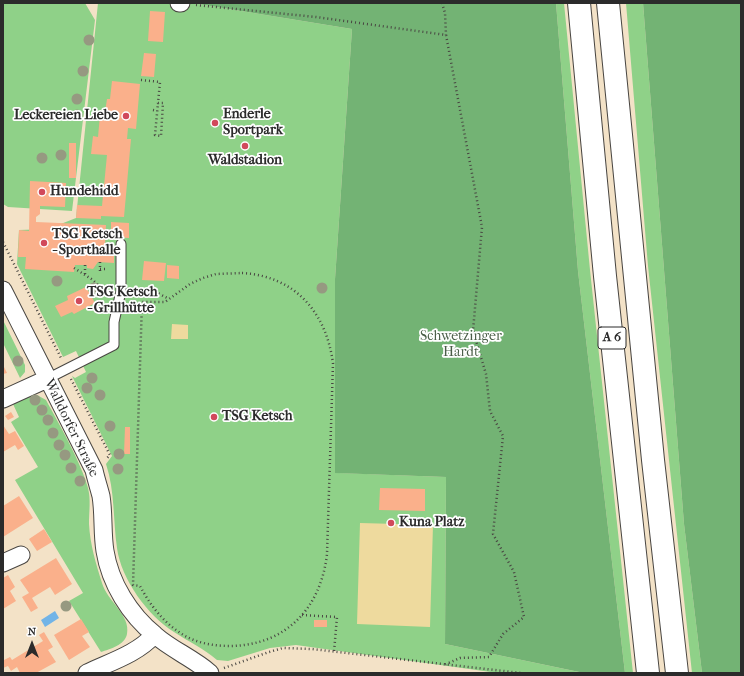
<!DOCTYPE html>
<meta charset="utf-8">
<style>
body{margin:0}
#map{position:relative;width:744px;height:676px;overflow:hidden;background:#f3e2c7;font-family:"IM FELL French Canon",serif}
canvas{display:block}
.frame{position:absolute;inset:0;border:4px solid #2b2b2b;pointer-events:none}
.north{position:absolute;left:12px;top:624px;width:40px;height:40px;-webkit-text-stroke:3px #fff;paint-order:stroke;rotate:0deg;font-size:11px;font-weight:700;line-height:16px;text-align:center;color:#2b2b2b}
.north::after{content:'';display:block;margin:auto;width:14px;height:18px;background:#2b2b2b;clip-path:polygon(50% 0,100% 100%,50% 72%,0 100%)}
</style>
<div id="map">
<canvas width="744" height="676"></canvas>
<div class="frame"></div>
<div class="north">N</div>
</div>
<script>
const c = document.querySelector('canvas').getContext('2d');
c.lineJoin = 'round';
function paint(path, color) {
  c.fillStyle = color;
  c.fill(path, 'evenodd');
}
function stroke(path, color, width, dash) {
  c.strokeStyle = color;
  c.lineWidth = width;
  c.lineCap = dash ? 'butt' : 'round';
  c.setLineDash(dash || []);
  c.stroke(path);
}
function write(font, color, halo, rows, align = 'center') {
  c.font = font + ' "IM FELL French Canon",serif';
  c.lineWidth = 3.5;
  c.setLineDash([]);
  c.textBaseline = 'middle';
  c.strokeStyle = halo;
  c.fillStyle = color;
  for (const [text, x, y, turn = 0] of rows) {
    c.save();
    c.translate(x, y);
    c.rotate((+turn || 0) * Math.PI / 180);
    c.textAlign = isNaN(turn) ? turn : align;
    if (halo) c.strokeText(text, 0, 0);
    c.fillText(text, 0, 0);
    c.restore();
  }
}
paint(new Path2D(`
 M3,3H85L95,20L72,211L8,207L3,204Z
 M98,3H192L352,29L335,279L339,473L446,477L445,644L584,673H498L296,645L270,648L228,661L217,660C203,648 189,642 174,632C148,616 121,579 117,548C113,520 115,491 106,464L112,456L72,376L75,378L86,372L76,351L63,357L17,264L19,230L48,229L76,218Z
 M556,3H564L590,270L633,673H625L578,271Z
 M626,3H643L684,524L702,673H692L648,266Z
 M3,320L25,365V372L20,378L3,343Z
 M32,395H37L46,400C59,424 81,462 88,488C91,500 89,511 89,524C90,544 96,564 102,583C107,601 131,615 127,634C125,645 110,649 101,652L69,601L83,593L15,480L38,467L11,422L19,417L13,404Z`), '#8fd188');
paint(new Path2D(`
 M192,3H556L578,271L625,673H584L445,644L446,477L335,473V279L352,29Z
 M643,3H741V673H702L684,524Z`), '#73b374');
paint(new Path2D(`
 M172,324L188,325V339H171Z
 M360,523L433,525L430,627L357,624Z`), '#eeda9e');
paint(new Path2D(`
 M55,611L59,618L45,627L41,620Z`), '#72b4e7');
paint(new Path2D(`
 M150,11L165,12L163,42L148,41Z
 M144,53L156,54L154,77L141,76Z
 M112,81L140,84L136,129L128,128L127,139H131L124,217L101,216V219L76,218L77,205L102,206L107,155L91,154L93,136L98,137L100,115L107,116V112H105L107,99H110Z
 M69,143H76V178H69Z
 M30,181L66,183L65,207L40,206V214L36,217V222L106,225L105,245L114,246V263L98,262L93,269L87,268V265H75L74,272L25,269L26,257H18L19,230L29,231Z
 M111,222L129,223V238L111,237Z
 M144,261L166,263L164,281L142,280Z
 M167,265L179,266V279L167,278Z
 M86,287L95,303L74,314L72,312L61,317L55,306L68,300L67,296Z
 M3,365L7,373L3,374Z
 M11,412L14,417L8,420L5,416Z
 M3,425L9,434L15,431L24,446L18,450L15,445L3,452Z
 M125,427H130V454H124Z
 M380,488L425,489V511L379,510Z
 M19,496L33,518L3,537V506Z
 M44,529L52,542L37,551L29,539Z
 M56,558L72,584L55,595L50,587L32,598L38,608L31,612L22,597L29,593L20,580Z
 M8,575L15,587L10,591L16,601L3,609V578Z
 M81,619L89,632L82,636L90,647L69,660L54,635Z
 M314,620H327V627H314Z
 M44,632L53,647L48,650L56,662L36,673H20L17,667L11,671L8,666L3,668V658L4,660L10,657L12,660L43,641L39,635Z`), '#fab08b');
const service = new Path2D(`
 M47,379L114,345V322L121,291V244`);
const minor = new Path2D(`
 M179,3H181
 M3,290L94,470C96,479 99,488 101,496C104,514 102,533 105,551C110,583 130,615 155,635C172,650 193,658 210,673
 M3,399L47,379
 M3,563L21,555
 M87,673C110,662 137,654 154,635`);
const motorway = new Path2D(`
 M579,3L605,276L648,673
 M608,3L653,460L677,673`);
stroke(service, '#494642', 11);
stroke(minor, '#494642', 19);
stroke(motorway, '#494642', 24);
stroke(new Path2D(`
 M442,3L445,13L446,35
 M196,5L316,17L446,35L482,227L473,331L486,374L490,411L503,436L493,534L514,572L524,617L503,634L489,657L460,658L444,665
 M141,80L160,82L158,103H163L161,136L155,135L158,103
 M153,110L157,111
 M3,242L62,360
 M100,262V271
 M85,265V275
 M74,268L93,280L102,289L90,294
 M100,269H108
 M242,273C295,276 326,312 333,363L327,554C321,608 286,645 231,646C213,646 194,643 179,632C162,621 149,603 140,586L133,585L142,302H165L190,284L203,278L216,274Z
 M102,289L110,290
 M131,291L156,292L169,299
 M71,379L110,455L106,459
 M302,615L337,617L334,652
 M224,668L269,652L283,648L312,649L521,673`), '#494642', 2.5, [1, 3]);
stroke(service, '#fff', 9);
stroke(minor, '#fff', 17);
stroke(motorway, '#fff', 22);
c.fillStyle = '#969981';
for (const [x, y] of [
 [89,40],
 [83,71],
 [77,99],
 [77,115],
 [61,155],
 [42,158],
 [57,281],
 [94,288],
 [322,288],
 [18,361],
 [92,378],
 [87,388],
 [100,395],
 [35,400],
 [42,410],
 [48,420],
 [110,426],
 [53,433],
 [59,445],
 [119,454],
 [65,455],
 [71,468],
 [118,469],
 [80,481],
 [66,606]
]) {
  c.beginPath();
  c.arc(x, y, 5.5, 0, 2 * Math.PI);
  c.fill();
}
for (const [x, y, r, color] of [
 [126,116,4,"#d1495b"],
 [215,123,4,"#d1495b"],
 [245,146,4,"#d1495b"],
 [42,192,4,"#d1495b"],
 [44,243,4,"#d1495b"],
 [79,301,4,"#d1495b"],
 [214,417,4,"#d1495b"],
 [391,523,4,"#d1495b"]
]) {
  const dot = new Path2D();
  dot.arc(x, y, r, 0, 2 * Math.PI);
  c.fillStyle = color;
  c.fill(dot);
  stroke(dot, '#fff', 1.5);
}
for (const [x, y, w] of [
 [612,338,28]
]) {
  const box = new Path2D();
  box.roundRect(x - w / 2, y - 11, w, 22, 3);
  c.fillStyle = '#fff';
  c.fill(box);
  stroke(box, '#2b2b2b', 1);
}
write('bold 13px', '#2b2b2b', null, [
 ["A 6",612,338]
]);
write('bold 14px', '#2b2b2b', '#fff', [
 ["Enderle",223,115],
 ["Sportpark",223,131],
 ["Leckereien Liebe",118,116,"right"],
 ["Waldstadion",245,161,"center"],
 ["Hundehidd",50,192],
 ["TSG Ketsch",52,235],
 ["- Sporthalle",52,251],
 ["TSG Ketsch",87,293],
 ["- Grillhütte",87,309],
 ["TSG Ketsch",222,417],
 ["Kuna Platz",399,523]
], 'left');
write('14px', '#495d47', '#fff', [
 ["Schwetzinger",461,337],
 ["Hardt",461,353]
]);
write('14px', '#2b2b2b', '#fff', [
 ["Walldorfer Straße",71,428,64]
]);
</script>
